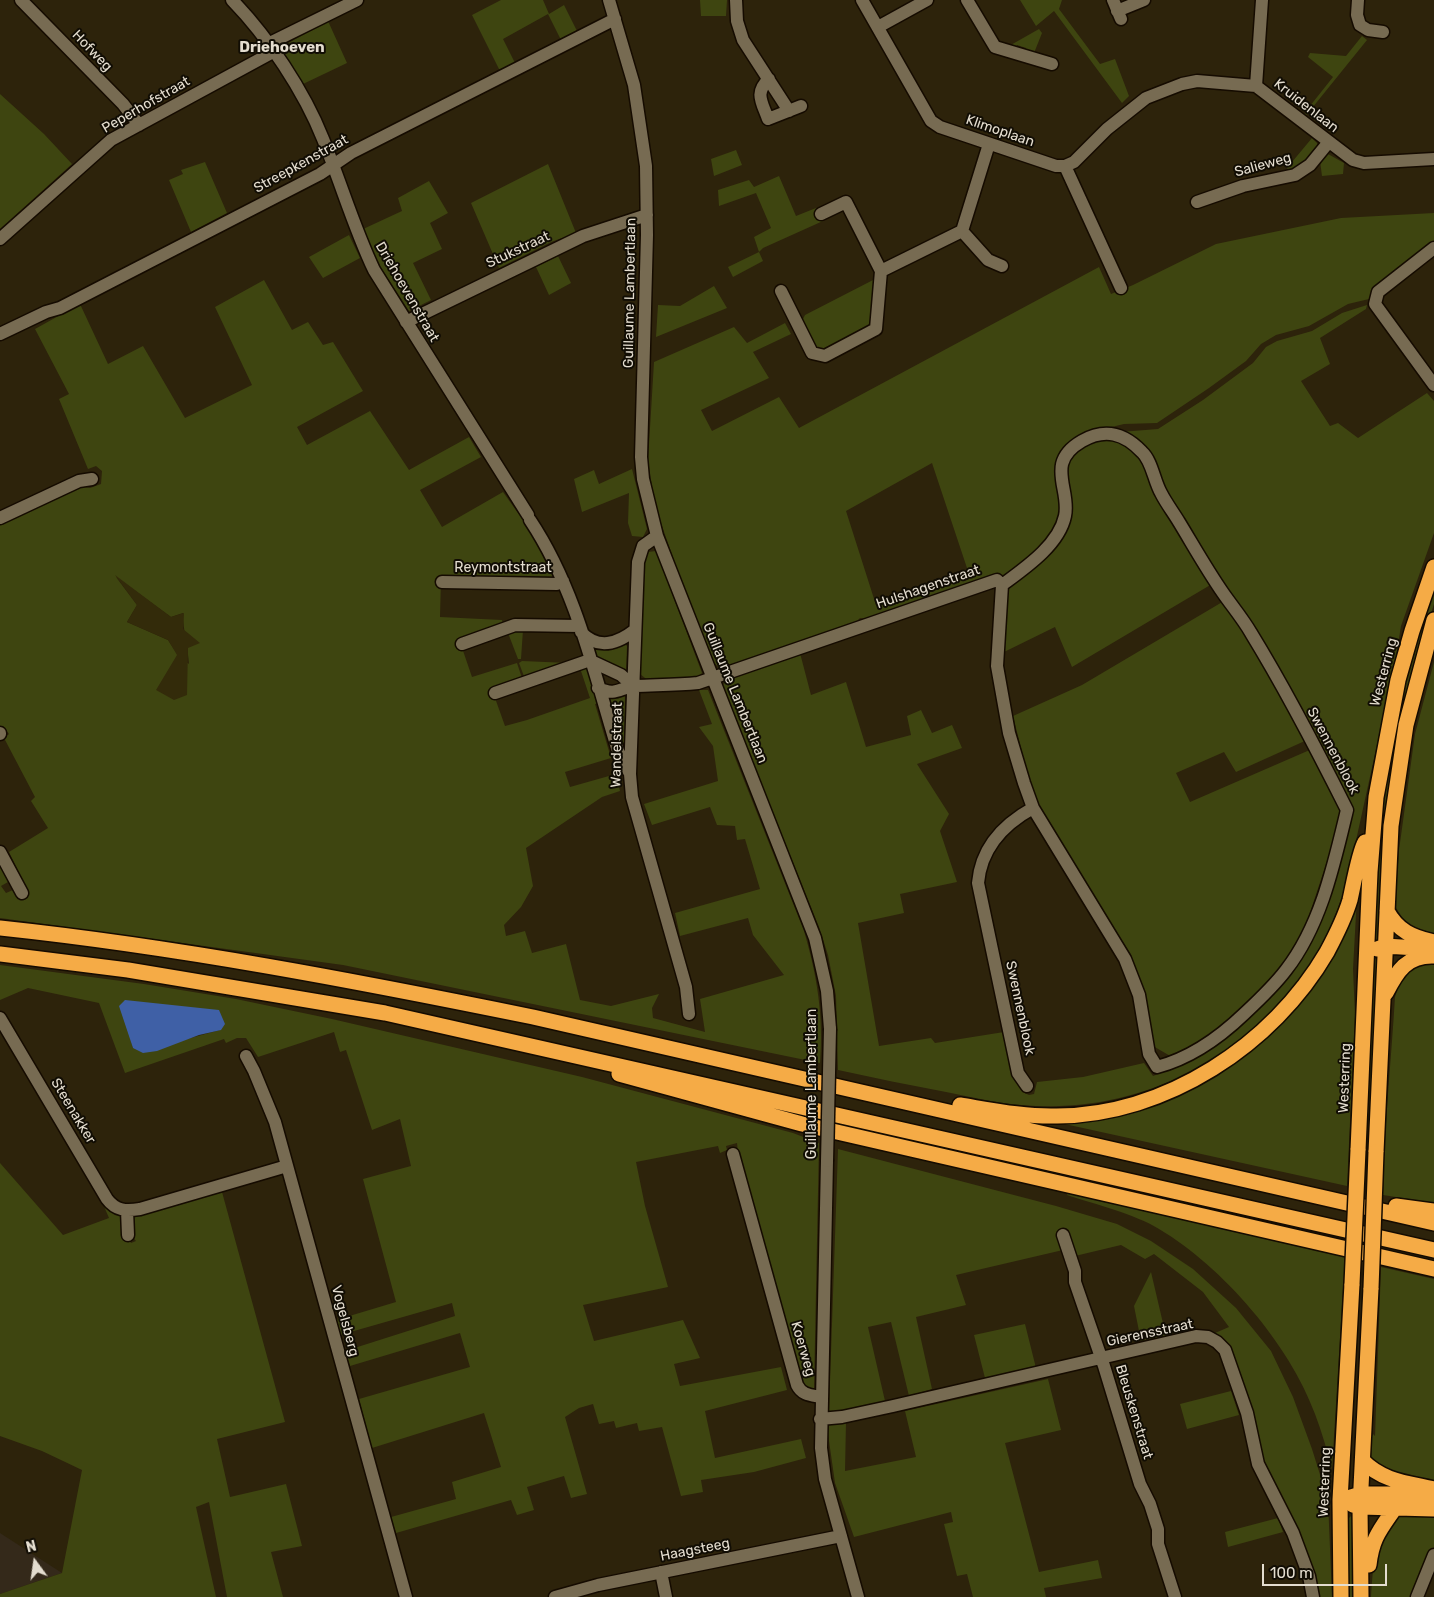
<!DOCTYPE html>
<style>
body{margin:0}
#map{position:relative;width:1434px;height:1597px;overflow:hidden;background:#2d230b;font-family:Rubik,sans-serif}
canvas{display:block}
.north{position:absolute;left:10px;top:1537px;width:50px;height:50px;-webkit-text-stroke:4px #110d04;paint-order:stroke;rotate:346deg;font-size:14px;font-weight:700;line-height:20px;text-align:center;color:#e4ddcf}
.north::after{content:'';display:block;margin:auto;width:18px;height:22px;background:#e4ddcf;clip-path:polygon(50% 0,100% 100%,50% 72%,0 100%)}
.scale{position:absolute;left:1262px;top:1564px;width:125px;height:22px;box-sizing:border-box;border:2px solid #e4ddcf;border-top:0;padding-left:6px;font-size:15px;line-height:18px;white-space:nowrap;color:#e4ddcf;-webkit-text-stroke:4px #110d04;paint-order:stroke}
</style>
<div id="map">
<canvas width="1434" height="1597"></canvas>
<div class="north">N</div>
<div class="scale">100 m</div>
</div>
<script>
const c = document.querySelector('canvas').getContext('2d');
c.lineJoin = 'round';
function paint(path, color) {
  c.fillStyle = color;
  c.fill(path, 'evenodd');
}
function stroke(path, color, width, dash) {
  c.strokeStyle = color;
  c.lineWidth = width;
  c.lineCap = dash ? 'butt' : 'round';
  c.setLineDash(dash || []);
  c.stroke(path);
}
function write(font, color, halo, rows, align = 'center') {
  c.font = font + ' Rubik,sans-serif';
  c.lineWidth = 4;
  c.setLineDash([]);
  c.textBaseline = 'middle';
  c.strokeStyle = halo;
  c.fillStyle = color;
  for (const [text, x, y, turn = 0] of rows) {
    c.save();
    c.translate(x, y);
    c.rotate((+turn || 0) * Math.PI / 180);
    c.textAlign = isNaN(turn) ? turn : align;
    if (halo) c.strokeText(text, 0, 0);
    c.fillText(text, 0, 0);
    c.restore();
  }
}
paint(new Path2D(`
 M0,1533L62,1573L0,1594Z`), '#34291a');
paint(new Path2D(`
 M501,0H543L549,14L564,5L577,31L561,40L548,14L503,39L515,63L500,71L472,15Z
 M700,0H727L726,16H701Z
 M1020,0H1062L1059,9L1100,64L1115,59L1129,96L1122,103L1054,11L1036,26Z
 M328,21L347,63L303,84L282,51L283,46Z
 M1039,29L1042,33L1034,53H1024L1026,48L1017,45L1015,51L1009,46Z
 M1362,36L1367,40L1304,118L1306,111L1333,77L1308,57L1310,53L1346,56Z
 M0,94L44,134L72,164L0,229Z
 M1312,138L1317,143L1318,147L1309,161L1290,171L1287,168Z
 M736,150L742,165L714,176L711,159Z
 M1328,154L1344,163L1343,174L1322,176L1320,161Z
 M205,162L227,213L191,232L169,180L183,174L181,170Z
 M548,164L576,233L551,242L499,268L471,203Z
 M779,176L796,216L816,208L823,221L763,248L759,252L763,261L733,277L728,267L759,252L754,237L771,228L756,193L719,206L718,190L749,180L754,187Z
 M429,181L448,213L430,223L442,249L413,263L431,300L409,311L380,266L361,230L402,211L398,198Z
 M1434,213V244L1376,287L1369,299L1348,304L1309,326L1276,335L1261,344L1246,361L1209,388L1157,423L1124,424L1099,430L1059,462L1062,514L1054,533L1004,579L992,575L868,619L860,618L855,623L721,669L714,663L677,569L655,506L648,461L654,362L734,327L747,343L785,323L791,334L753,352L769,378L701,410L712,431L779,397L799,428L1099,267L1111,294L1133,285L1216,244L1341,218ZM932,463L969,574L876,605L846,511Z
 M349,235L360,258L323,278L309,257Z
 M558,256L571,283L549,295L536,267Z
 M875,279L870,323C863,332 829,354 818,349C809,346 805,331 801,323L805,315Z
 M264,280L292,330L308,322L323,345L333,342L363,391L297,427L307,445L370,411L409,470L469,437L481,457L420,490L442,527L503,492L538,541L555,576L554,579L441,578L440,617L502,620L503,624L459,639L472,677L517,663L522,678L495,698L505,726L527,720L590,698L580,668L584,667L590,671L600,703L595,704L611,758L565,772L570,787L616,774L620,791L602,797L526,848L533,886L521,907L504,925L506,936L525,931L532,953L566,944L580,1000L611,1006L659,994L652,1008L653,1018L705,1032L700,999L784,975L753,935L748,918L680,936L675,913L760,889L745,839L737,840L735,826L717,825L710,807L652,825L644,804L718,781L713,746L699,727L712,724L699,690H708L804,931C817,975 824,1017 820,1063L343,965L0,918V862L7,875L8,882L1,886L6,893L13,890L23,897L29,894L9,852L48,828L31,801L35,797L4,738L9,734L3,726L0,728V523L81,486L90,488L101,484L102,471L96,466L88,469L59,399L69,394L35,329L80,304L108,364L143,346L185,418L252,385L215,307ZM116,577L171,617L183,613C183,631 188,647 189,664L178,655L168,640L127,622L137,605Z
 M714,286L727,308L656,337L658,305L680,306Z
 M1367,305L1366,309L1320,338L1330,364L1301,381L1330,426L1338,423L1358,438L1427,393L1434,401V533L1401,626L1395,663L1346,886C1337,910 1329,934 1316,956C1258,1052 1148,1111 1036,1106C1005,1105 975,1098 946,1092C910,1085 874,1078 838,1070L836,996L828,955L819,927L722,686L728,678L800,653L811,695L846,682L866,747L911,735L907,716L921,710L932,733L952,725L962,748L917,764L949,814L940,831L957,882L900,894L904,913L858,923L879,1046L931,1038L935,1043L1004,1032L1022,1092L1029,1095L1034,1094L1037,1082L1083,1077L1144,1063L1153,1076C1216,1055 1283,994 1312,934C1331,896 1342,853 1351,811L1341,809L1330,852L1304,931L1288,958L1266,986L1226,1023L1189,1051L1172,1057L1153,1046L1140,980L1130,953L1083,882L1033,796L1013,716L1082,685L1224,601L1212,584L1072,667L1055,627L1002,653L1009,583L1060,538L1070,512L1064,469L1080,447L1095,438L1120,432L1158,429L1203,400L1253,363L1266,347L1277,341L1312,331L1342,313ZM1307,740L1312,749L1190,802L1176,773L1224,752L1236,772Z
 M632,469L647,529L643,537L632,536L628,523L629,493L582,512L574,479L594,470L599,484Z
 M656,551L702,673L697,678L650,682L640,674L643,558L648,552Z
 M1434,582V604L1417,658L1380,941L1372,940L1378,822L1402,690Z
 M523,630L521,659H518L508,633Z
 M624,643L627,646L626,671L596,658L593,650L595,647Z
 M522,661L569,663L525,679L519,663Z
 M1434,662V936L1410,931L1395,906L1399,850L1415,734Z
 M625,693L624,757L604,694Z
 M1357,896L1353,969L1355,1016L1347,1186L1051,1121C1084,1115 1119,1111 1152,1103C1200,1092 1271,1044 1300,1003C1323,970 1339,933 1357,896Z
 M1379,955L1371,1146H1364L1372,963Z
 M1434,960V1203L1383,1195C1384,1129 1391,1063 1395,997C1403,973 1409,965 1434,960Z
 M0,965L144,984L236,999L332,1019L582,1077L793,1133L819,1143L814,1389H804L739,1162L737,1143L726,1146L727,1150L720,1153L718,1146L636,1162L645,1206L668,1287L583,1305L594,1341L683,1320L700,1358L674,1364L680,1386L781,1367L787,1390L705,1411L715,1458L801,1439L806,1458L754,1472L701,1480L703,1492L681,1496L662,1427L639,1431L637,1423L616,1428L614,1421L599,1424L593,1404L579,1408L565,1417L587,1494L571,1498L564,1476L527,1487L534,1510L517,1515L511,1500L396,1533L391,1517L456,1499L452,1482L501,1467L484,1413L372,1448L359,1399L470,1367L460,1333L350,1366L345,1351L455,1316L452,1303L340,1335L336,1320L396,1302L363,1179L411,1166L400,1119L372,1130L346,1050L340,1052L334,1032L258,1057L246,1038H237L226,1043L224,1039L125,1073L99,1003L28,988L0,1000ZM220,1030L187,1039L133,1048L129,1033Z
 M838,1149L1056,1206L1117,1224L1151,1241L1193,1269L1236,1308L1271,1351L1293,1397L1312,1449L1328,1500L1332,1597H1317L1263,1463L1229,1353L1215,1333L1229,1327L1203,1292L1154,1254L1145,1259L1121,1245L1075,1256L1063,1250L956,1275L966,1305L916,1317L932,1389L909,1396L891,1322L868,1327L885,1401L842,1413L829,1411Z
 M0,1163L63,1235L109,1218L103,1204L121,1213L124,1232L131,1243L136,1241L132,1236V1218L151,1210L222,1192L285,1422L217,1439L230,1497L286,1484L302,1546L271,1552L283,1597H227L209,1502L196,1507L216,1597H0V1594L62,1573L82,1470L42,1451L0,1436Z
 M1068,1193L1345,1256L1332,1469C1327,1451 1322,1432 1315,1414C1290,1345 1223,1267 1159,1229C1135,1214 1094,1204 1067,1195Z
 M1381,1267L1434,1279V1481L1418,1480L1374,1465C1369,1453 1367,1445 1373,1434L1375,1436Z
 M1151,1272L1166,1336L1141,1341L1134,1306Z
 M1025,1324L1036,1368L985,1378L974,1335Z
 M1048,1379L1061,1430L1005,1443L1039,1572L1098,1560L1102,1578L1044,1588L1046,1597H973L967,1574L957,1576L944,1524L953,1522L951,1512L854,1537L835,1483L827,1427L829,1425L846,1422L845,1471L916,1457L905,1411Z
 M1231,1391L1239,1415L1187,1429L1180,1404Z
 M1353,1514L1357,1597H1346L1345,1522Z
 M1434,1516V1548L1414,1597H1371C1373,1573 1373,1528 1399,1517C1409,1514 1424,1516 1434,1516Z
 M1278,1518L1283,1532L1228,1547L1225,1532Z`), '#3e4510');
paint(new Path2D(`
 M115,575L171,617L184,613L183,629L200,643L188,648L187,695L174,700L156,690L177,655L168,640L127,622L137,605Z`), '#332b0a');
paint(new Path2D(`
 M125,1000L219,1010L225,1024L221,1030L199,1035L157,1051L143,1053L133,1048L119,1006Z`), '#3f60a6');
const minor = new Path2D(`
 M21,0L123,104L139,125
 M232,0C268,37 304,91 323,139C341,183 354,228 374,270L528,515
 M609,0L634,85L646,166L647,235L641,457L643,479L657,536L815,938L827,991L830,1029
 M736,0L737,21L743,40L789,111
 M862,0L931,121L940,127L1056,166H1065L1074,162L1107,129L1146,98L1182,84L1197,81L1256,86L1353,160L1364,163L1434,159
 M967,0L995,47L1052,64
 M1113,0L1121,19
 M1358,0L1357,15L1360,25L1368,30L1383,32
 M1117,11L1144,0
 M878,27L927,0
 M268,44L357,0
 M769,79C754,93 762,102 768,119L801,106
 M1256,86L1262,0
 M1065,166L1121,288
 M1197,202L1243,186L1295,175L1310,165L1328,143
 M821,214L846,202L881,271
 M962,231L988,260L1002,266
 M0,239L111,140L273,52
 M1434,248L1378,292L1375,304L1434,385
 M781,291L812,353L825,356L876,329L881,271L962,231L989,144
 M406,322L583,236L647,215
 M0,334L46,312L60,308L320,174L351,153L615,19
 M0,518L79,481L92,479
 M530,520C576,589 594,673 618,751L629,772
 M657,536L643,546L638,562L630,774L632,797L686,987L689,1014
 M442,582L557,584L563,581
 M581,632C598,650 617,644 635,630
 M462,644L515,625L579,626
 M591,661L621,675L633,686
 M598,688C617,697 620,687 636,686C657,685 677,685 698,683L997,580L1002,585L997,666L1009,733L1024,783L1033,808L1125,959L1139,995L1149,1054L1157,1067C1191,1058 1219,1038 1244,1014C1259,1000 1274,986 1286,970C1321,925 1334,864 1347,810C1317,750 1286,690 1251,633C1243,619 1232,606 1223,593C1207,570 1193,545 1179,522C1173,512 1166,503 1161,493C1154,481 1152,461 1142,452C1124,433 1105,428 1082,441C1044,463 1071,489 1065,516C1059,545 1025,568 1002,585
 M495,693L590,660
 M0,734V733
 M0,852L22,893
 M0,1018L107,1199C116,1211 126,1211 140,1209L287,1166
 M246,1056L254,1071L275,1122L406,1597
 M1027,1086L1018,1073L978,883C981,848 1004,824 1033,808
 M733,1154L797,1385C802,1395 810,1395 821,1397
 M827,1161L821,1448L825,1479L858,1597
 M127,1210L128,1235
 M1063,1235L1075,1271V1282L1104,1366L1140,1484L1150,1504L1158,1529V1544L1175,1597
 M820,1419L842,1417L893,1406L1196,1336L1208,1337L1217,1342L1225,1350L1247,1413L1258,1464L1293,1533L1309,1576L1313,1597
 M661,1572L666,1597
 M555,1597L598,1585L841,1536
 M1417,1597L1434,1555`);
const highway = new Path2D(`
 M1387,911C1398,931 1412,937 1434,942
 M0,928C179,947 356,981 533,1017L1434,1223
 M1377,949L1385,946L1433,949
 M0,954L128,970L385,1013L1434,1250
 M1386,993C1397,971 1407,955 1434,956
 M619,1074L802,1124L1434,1269
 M960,1105C991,1110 1025,1117 1057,1116C1166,1115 1273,1045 1327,952C1335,937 1345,917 1350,900C1353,887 1359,852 1365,842
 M1358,1150L1370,872L1376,797L1398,680L1412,631L1434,567
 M1376,1152L1391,826L1406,725L1434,620
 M1396,1206L1434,1211
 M1363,1461C1382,1481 1408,1483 1434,1489
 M1351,1497L1361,1494H1434
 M1353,1505L1360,1507L1434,1509
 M1369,1565C1372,1538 1380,1530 1395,1508
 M1341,1597L1340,1500L1352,1284
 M1361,1597L1360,1507L1371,1288`);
stroke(minor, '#150b00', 15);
stroke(highway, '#150b00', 18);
stroke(minor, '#776b52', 12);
stroke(highway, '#f5ab46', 15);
const minorBridge = new Path2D(`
 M827,1161L830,1029`);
const highwayBridge = new Path2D(`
 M1352,1284L1358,1150
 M1371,1288L1376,1152`);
stroke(minorBridge, '#150b00', 15, []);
stroke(highwayBridge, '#150b00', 18, []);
stroke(minorBridge, '#776b52', 12);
stroke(highwayBridge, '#f5ab46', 15);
write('14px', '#e4ddcf', '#110d04', [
 ["Hofweg",92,51,46],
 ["Peperhofstraat",146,105,-30],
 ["Kruidenlaan",1306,106,38],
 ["Klimoplaan",1000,131,19],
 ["Streepkenstraat",301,164,-29],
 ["Salieweg",1263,165,-15],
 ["Stukstraat",518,250,-25],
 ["Driehoevenstraat",407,292,60],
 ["Guillaume Lambertlaan",630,293,-89],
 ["Reymontstraat",503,568],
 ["Hulshagenstraat",928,587,-19],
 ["Westerring",1384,672,-75],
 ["Guillaume Lambertlaan",735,693,68],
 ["Wandelstraat",617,745,-89],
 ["Swennenblook",1333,751,62],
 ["Swennenblook",1020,1008,78],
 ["Westerring",1345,1078,-88],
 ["Guillaume Lambertlaan",812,1084,-90],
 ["Steenakker",73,1111,59],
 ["Vogelsberg",345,1321,75],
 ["Gierensstraat",1150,1333,-12],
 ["Koerweg",803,1349,74],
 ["Bleuskenstraat",1134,1412,73],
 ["Westerring",1325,1482,-88],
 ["Haagsteeg",695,1550,-11]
]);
write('bold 15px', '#e4ddcf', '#110d04', [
 ["Driehoeven",282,48]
]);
</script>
